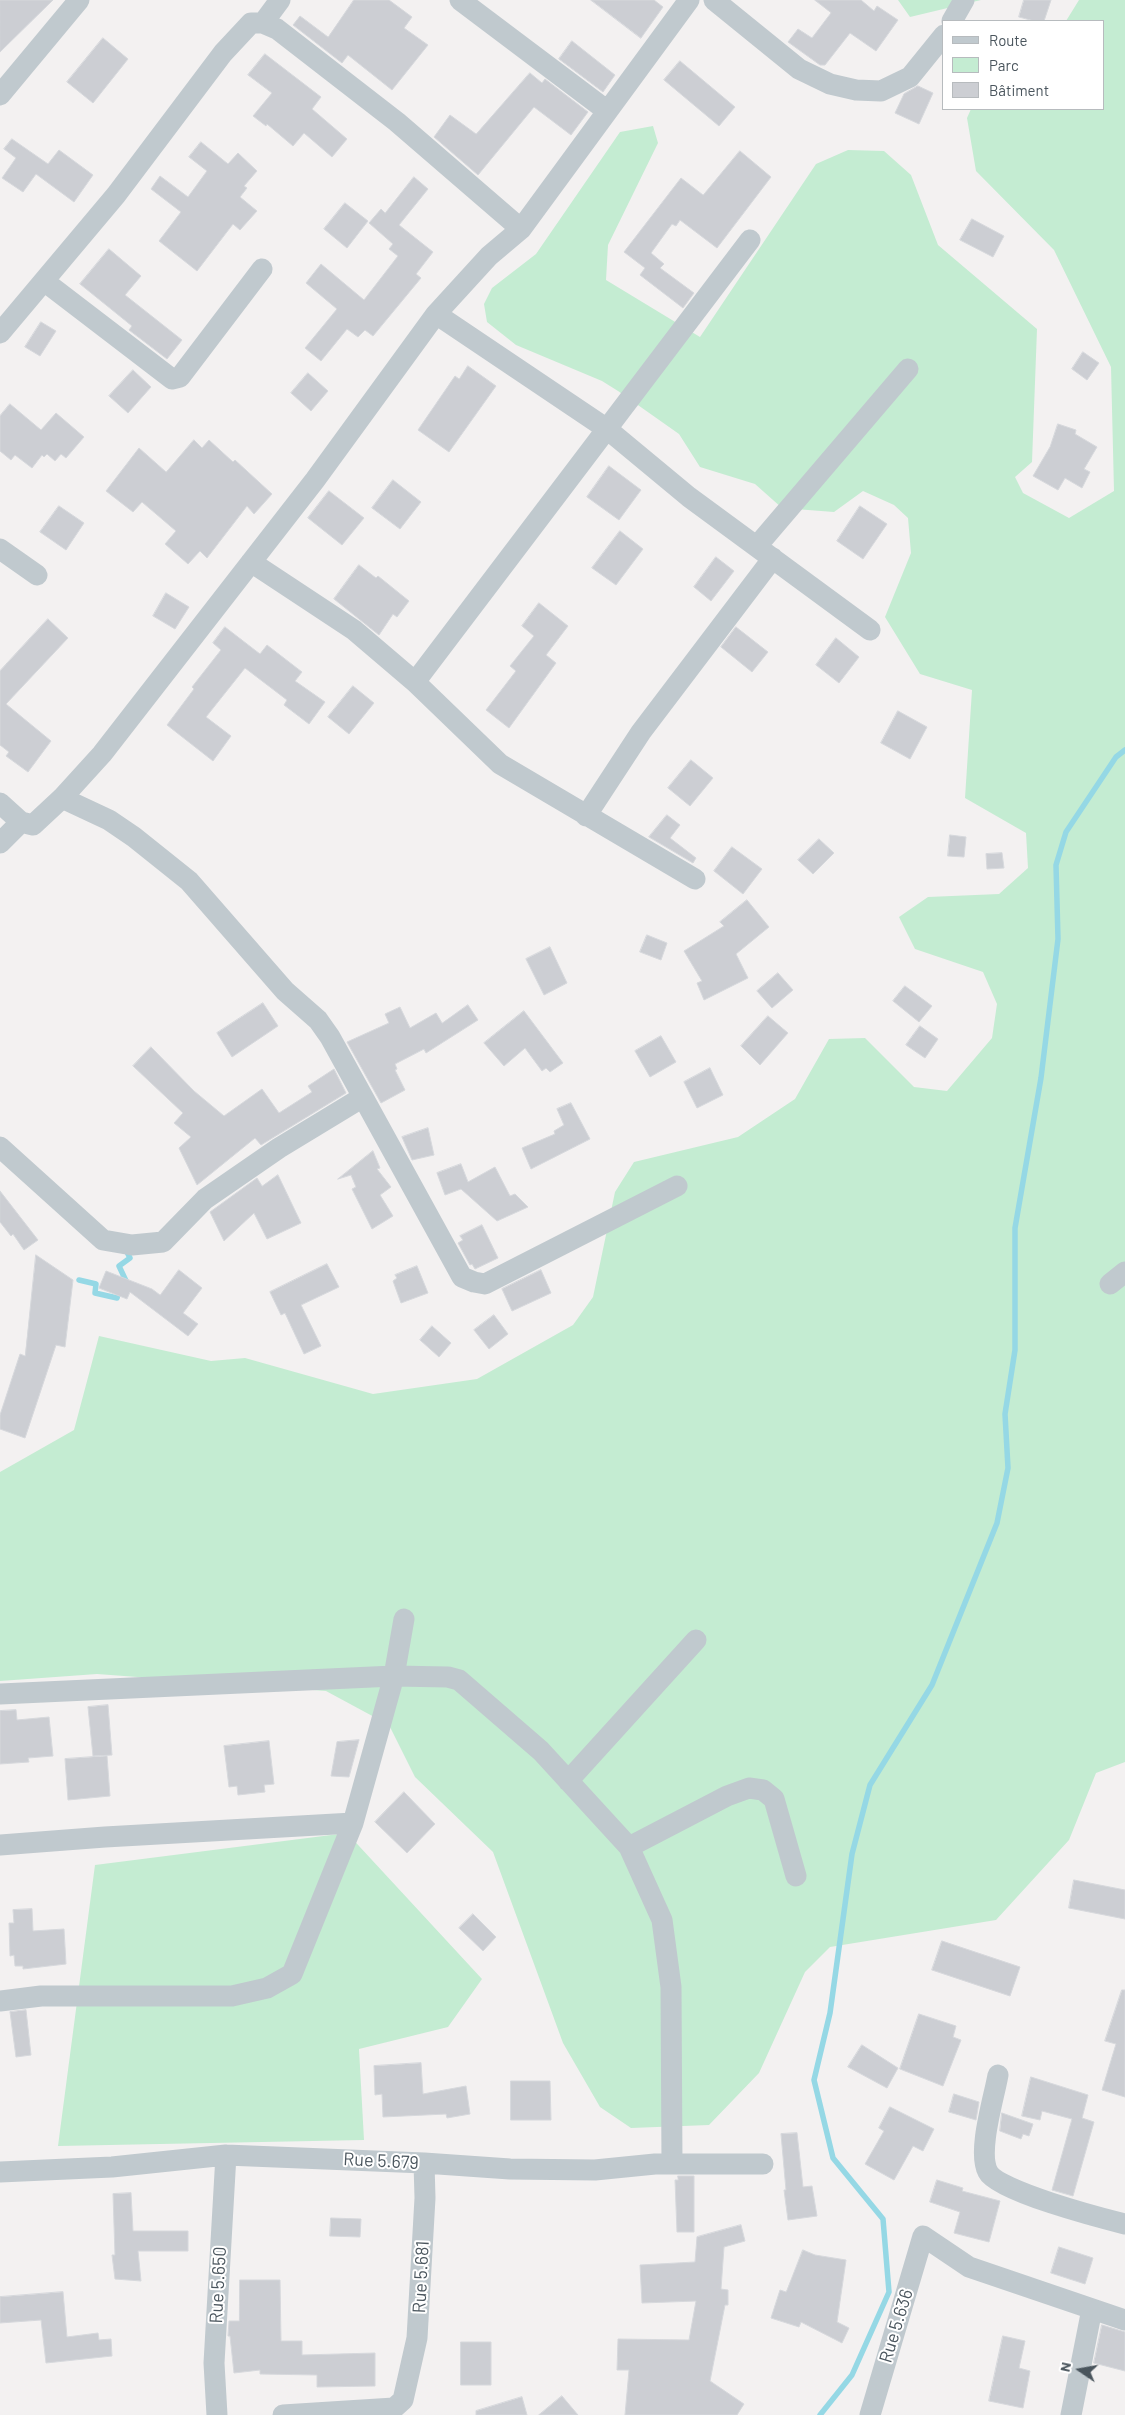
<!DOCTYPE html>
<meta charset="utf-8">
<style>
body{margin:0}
#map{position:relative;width:1125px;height:2415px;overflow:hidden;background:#f3f1f1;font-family:Barlow,sans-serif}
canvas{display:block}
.legend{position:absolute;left:942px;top:20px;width:162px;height:90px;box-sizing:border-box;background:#fff;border:1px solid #b7bbbe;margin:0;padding:6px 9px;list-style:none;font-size:15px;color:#4a555d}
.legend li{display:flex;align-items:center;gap:10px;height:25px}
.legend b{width:25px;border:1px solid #b7bbbe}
.north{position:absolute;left:1055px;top:2345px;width:50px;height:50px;-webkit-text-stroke:4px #fff;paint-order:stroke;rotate:282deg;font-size:14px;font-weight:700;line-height:20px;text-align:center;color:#4a555d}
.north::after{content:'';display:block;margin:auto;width:18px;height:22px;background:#4a555d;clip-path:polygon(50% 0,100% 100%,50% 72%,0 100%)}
</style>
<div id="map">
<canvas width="1125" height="2415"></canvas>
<ul class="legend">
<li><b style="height:6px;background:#c0c9ce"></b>Route</li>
<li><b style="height:14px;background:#c4ecd2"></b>Parc</li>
<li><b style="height:14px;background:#ccced3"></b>Bâtiment</li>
</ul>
<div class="north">N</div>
</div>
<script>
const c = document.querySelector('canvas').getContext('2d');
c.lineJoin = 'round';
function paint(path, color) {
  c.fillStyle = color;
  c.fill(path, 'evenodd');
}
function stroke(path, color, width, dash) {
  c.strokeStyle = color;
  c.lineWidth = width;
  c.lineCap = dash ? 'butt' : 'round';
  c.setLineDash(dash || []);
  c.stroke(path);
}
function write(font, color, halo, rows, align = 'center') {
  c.font = font + ' Barlow,sans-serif';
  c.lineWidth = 4;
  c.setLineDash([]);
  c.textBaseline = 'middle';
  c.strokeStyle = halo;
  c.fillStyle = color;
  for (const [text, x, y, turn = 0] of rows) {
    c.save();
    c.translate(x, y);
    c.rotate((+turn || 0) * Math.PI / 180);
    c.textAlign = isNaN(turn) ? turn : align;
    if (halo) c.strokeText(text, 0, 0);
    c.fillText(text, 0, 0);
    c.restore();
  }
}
paint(new Path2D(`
 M898,0H981L910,17Z
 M1079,0H1125V1762L1096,1773L1069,1840L996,1920L830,1947L805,1972L759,2073L709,2125L631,2128L600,2107L563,2043L493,1852L415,1777L389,1725L326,1691L97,1674L0,1681V1472L74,1430L99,1336L211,1361L245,1358L373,1394L477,1379L573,1325L593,1297L615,1192L634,1162L738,1137L795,1099L829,1039L865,1038L914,1087L947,1091L992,1038L997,1004L983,972L915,949L899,917L928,897L999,894L1028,868L1026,833L965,798L972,690L920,674L885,617L911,553L908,518L894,505L863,491L834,512L782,508L755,484L700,467L679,434L618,391L602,381L516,345L487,322L484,304L492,288L536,254L620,132L653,126L658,143L608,245L606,280L700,337L816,164L848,150L884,151L911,175L938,245L1037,329L1032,462L1015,477L1023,493L1069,518L1114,491L1111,367L1054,250L976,171L967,118L971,109H1104V21H1066Z
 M347,1833L482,1979L448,2027L359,2049L364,2140L58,2146L95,1865Z`), '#c4ecd2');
stroke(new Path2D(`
 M79,1280L96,1284L95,1293L117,1298L120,1287L127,1283L119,1266L130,1258L126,1250
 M820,2415L852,2375L889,2292L883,2219L833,2158L814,2080L830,2013L852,1854L870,1785L932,1685L997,1523L1008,1468L1005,1414L1015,1350V1228L1041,1078L1058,939L1056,865L1066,832L1116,757L1125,750`), '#95d8e5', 5.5);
const building = new Path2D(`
 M0,0H53L0,52Z
 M354,0H389L412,17L404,28L428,45L392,90L348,55L342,63L293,25L300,16L328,37Z
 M591,0H654L663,7L641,38Z
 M815,0H861L874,11L877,6L898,20L876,51L850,33L825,65H820L788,42L798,29L812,38L831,13Z
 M1024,0H1051L1044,21H1034L1019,17Z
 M103,38L128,59L93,103L67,82Z
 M572,41L615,75L603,92L559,59Z
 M265,54L321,97L312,109L347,139L332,157L304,133L293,146L267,124L266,126L253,116L272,93L248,75Z
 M680,61L735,107L719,126L664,80Z
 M530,73L542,83L545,79L588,112L571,135L534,107L478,175L434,137L450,115L476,134Z
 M918,86L933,93L919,124L895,113L904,94Z
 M12,139L48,164L59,150L93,175L74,202L36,174L23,192L2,178L16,158L4,149Z
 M201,142L228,164L238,153L257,171L244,186L247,188L240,197L257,211L240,230L233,224L197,271L159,241L181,212L151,189L160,176L188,197L207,171L189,157Z
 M740,151L771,177L717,248L680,220L676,226L672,224L651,253L664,264L660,268L694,293L683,308L640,275L645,268L624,252L681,178L703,195Z
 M414,177L428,189L399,225L433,252L416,274L421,278L373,336L365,330L358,337L347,329L321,361L305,348L337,309L306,283L321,264L364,300L398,256L389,249L393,244L369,223L381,209L385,213Z
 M345,203L368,221L347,248L324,229Z
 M972,219L1004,236L993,257L960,240Z
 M109,249L141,276L125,295L182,340L167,359L129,330L132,326L80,284Z
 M41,322L56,331L40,356L25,347Z
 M1083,352L1099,363L1087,380L1072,369Z
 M468,366L496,386L449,452L418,430L455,376L459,379Z
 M133,370L151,387L128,413L109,396Z
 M308,373L328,391L311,411L291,393Z
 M10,404L41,430L56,413L84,437L66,458L61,454L55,461L47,454L44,457L42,455L32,468L15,455L11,460L0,451V416Z
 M1058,424L1076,430L1075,434L1097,447L1084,469L1090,472L1082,488L1065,478L1058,490L1033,476L1050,447Z
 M194,440L202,448L209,440L233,462L235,460L272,494L254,514L247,506L207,558L200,551L188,564L165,544L176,531L142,502L133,512L106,491L139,448L166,472Z
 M609,466L641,490L619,520L587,497Z
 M393,480L421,502L400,529L372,508Z
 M329,491L364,518L342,545L308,518Z
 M59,506L84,523L66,550L40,532Z
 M860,506L887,524L863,559L837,541Z
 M620,531L643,549L616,585L592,568Z
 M716,557L734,571L711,601L694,587Z
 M359,565L376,578L378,576L409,601L397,617L393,614L379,635L334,599Z
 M166,593L189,607L175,629L153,616Z
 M539,603L568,626L546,655L556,663L509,728L486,710L516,671L510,666L534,636L522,626Z
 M48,619L68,638L6,704L51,741L28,772L6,756L9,752L0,745V671Z
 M225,627L260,654L267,645L302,672L295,681L325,702L309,724L284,705L287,700L245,668L206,717L231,736L213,761L167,725L194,689L192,687L221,650L213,643Z
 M736,627L768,652L752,672L721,647Z
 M836,638L859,657L839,683L816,665Z
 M353,686L374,703L349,734L328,717Z
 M898,711L927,727L910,759L881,743Z
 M691,760L713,778L690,806L668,788Z
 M667,815L680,825L670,838L696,858L693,863L649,837Z
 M950,835L966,837L964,857L948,856Z
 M819,839L834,853L813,874L798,860Z
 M732,847L762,869L743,894L714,871Z
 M1002,853L1004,868L987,869L986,854Z
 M747,900L769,927L736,954L748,978L704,1000L697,983L702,981L684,951L724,926L720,922Z
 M647,935L667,943L661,960L640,952Z
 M550,947L567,983L544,995L526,959Z
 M778,973L793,990L772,1008L757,991Z
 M905,986L932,1006L919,1022L893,1001Z
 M263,1003L278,1026L232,1057L217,1033Z
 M468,1005L478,1020L426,1053L424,1049L395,1064L397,1069L395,1070L405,1090L381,1103L347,1042L389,1023L385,1014L400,1007L410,1028L436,1013L442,1023Z
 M524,1011L563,1063L550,1072L546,1068L542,1071L525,1048L504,1066L484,1043Z
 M768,1016L788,1033L760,1065L741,1046Z
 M920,1026L938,1039L925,1058L906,1045Z
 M661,1036L676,1062L650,1077L635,1051Z
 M151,1047L194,1091L224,1116L262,1089L279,1113L312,1092L308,1086L334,1069L346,1093L261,1145L255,1138L197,1185L179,1148L191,1137L174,1123L183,1113L133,1066Z
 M710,1068L723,1095L697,1108L684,1082Z
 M571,1103L590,1139L531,1169L522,1148L555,1134L554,1131L564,1125L557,1109Z
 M428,1128L434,1155L412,1160L402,1137Z
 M373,1151L380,1168L377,1169L391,1187L380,1195L393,1216L372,1229L352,1189L356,1187L351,1175L338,1179Z
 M461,1164L468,1182L495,1167L510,1196L515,1194L528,1207L497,1221L461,1189L445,1195L437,1173Z
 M278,1175L301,1223L267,1239L254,1213L224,1241L210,1212L257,1178L262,1186Z
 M0,1191L38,1240L24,1250L13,1234L11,1236L0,1222Z
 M482,1225L498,1258L475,1269L472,1264L470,1265L458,1243L463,1240L460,1236Z
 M36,1255L73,1280L65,1347L56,1345L25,1438L0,1429V1415L20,1354L25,1356Z
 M327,1264L339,1287L301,1305L321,1346L304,1354L285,1313L281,1315L270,1292Z
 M417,1266L428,1293L401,1303L393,1281L397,1278L395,1275Z
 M179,1270L202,1288L183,1313L198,1324L188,1336L130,1292L127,1299L99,1288L106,1271L152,1289L160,1295Z
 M541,1270L551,1293L512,1311L502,1289Z
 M494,1315L508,1334L489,1349L474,1330Z
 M432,1326L451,1343L439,1357L420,1340Z
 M108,1705L112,1755L93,1756L88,1707Z
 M16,1710L17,1720L49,1717L53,1756L28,1758L29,1762L0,1764V1711Z
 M359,1740L349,1777L331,1776L337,1742Z
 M269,1741L274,1784L264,1785L265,1792L238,1795L237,1786L229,1787L224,1746Z
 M107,1756L110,1796L68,1800L65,1759Z
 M404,1792L435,1824L407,1853L375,1822Z
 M1074,1880L1125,1890V1919L1069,1908Z
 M32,1909L33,1931L64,1929L66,1964L23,1969V1966H15L14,1955L10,1956L9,1923H14L13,1910Z
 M473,1914L496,1937L483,1951L459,1928Z
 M942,1941L1020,1967L1010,1996L932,1970Z
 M1122,1990H1125V2097L1102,2090L1116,2044L1105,2041Z
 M26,2010L31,2055L16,2057L10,2012Z
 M919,2014L956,2026L953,2037L961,2040L943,2086L900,2069Z
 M862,2045L898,2068L887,2088L848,2067Z
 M421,2063L423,2094L466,2086L470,2114L447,2118L446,2114L383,2117L382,2094L375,2095L374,2066Z
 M1031,2077L1088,2095L1082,2118L1094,2122L1073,2196L1052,2190L1072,2119L1042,2111L1040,2120L1022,2116Z
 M511,2081H550L551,2120H511Z
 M954,2094L979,2102L976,2120L949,2112Z
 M890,2107L934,2129L923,2151L913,2146L894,2180L865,2164L884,2131L879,2128Z
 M1002,2113L1033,2124L1029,2136L1023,2134L1021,2139L1000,2131Z
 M797,2133L803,2187L812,2186L817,2216L788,2220L784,2190H786L781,2134Z
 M678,2176H694V2232H677L675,2180H678Z
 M937,2180L963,2188L962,2191L1000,2201L989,2242L954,2233L960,2212L930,2202Z
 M131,2193L133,2231H188V2251H138L141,2281L115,2279L112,2255H115L113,2194Z
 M331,2218L361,2219L360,2237L330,2236Z
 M741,2225L745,2241L724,2247L721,2289L728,2290V2305H725L710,2381L744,2404L737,2415H625L629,2370H617L618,2339L689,2340L696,2301L642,2303L640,2265L695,2262L697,2237Z
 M1059,2247L1093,2258L1085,2284L1051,2273Z
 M803,2250L815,2255L846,2260L837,2322L849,2328L842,2343L801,2322L799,2327L771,2318L780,2290L786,2292Z
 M240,2280H280L281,2341H302V2355L375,2353V2386L317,2387V2375L260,2374V2370L234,2373L230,2336H228L229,2321H239Z
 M63,2292L67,2337L98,2333L99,2340L111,2339L112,2356L46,2363L41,2320L0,2323V2297Z
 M1102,2325L1125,2332V2371L1094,2363Z
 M1003,2336L1025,2341L1019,2368L1030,2371L1023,2408L989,2401Z
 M461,2342H491V2385H461Z
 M562,2396L578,2415H539Z
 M522,2397L527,2415H476V2411Z`);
paint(building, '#ccced3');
stroke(building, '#d6d8dc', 1);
stroke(new Path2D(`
 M460,0L606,110
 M714,0L799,69L830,84L856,90L881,91L910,77L944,35
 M952,21L964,0
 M263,23L280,0
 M0,95L79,0
 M44,281L172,379L180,377L262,269
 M436,314L607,429L689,497L870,630
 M0,333L116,195L223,53L251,23H263L277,29L397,122L521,229
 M757,546L908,369
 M0,549L37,575
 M251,562L354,630L415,682L500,764L695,879
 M415,682L750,240
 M62,798L109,820L134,837L189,881L285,991L318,1020L330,1037L462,1277L474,1282L485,1284L677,1186
 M0,803L21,822L33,825L62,798L102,754L315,480L436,314L489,256L521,229L689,0
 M586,816L641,732L773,558
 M0,843L21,822
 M0,1147L103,1240L132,1245L163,1242L205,1199L279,1148L363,1097
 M1110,1284L1125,1272
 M0,1694L394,1676L448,1677L459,1680L541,1751L629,1847L662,1920L671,1987L672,2164
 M568,1781L696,1640
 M0,1845L105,1837L353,1823
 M629,1847L727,1796L749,1788L763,1790L774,1799L796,1876
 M0,2001L41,1996H232L267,1988L292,1974L353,1823L394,1676L404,1619
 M998,2075C994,2098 977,2152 988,2172C997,2191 1101,2218 1125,2224
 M0,2172L112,2167L226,2155L424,2163L510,2169L595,2170L655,2164H763
 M217,2415L214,2363L226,2155
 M283,2415L394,2408L403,2400L417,2338L425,2198L424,2163
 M870,2415L923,2236L969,2267L1125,2320
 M1071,2415L1092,2309`), '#c0c9ce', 21);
write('18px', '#4a555d', '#fff', [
 ["Rue 5.679",381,2161,3],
 ["Rue 5.681",421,2277,-87],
 ["Rue 5.650",218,2285,-87],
 ["Rue 5.636",896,2326,-73]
]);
</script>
